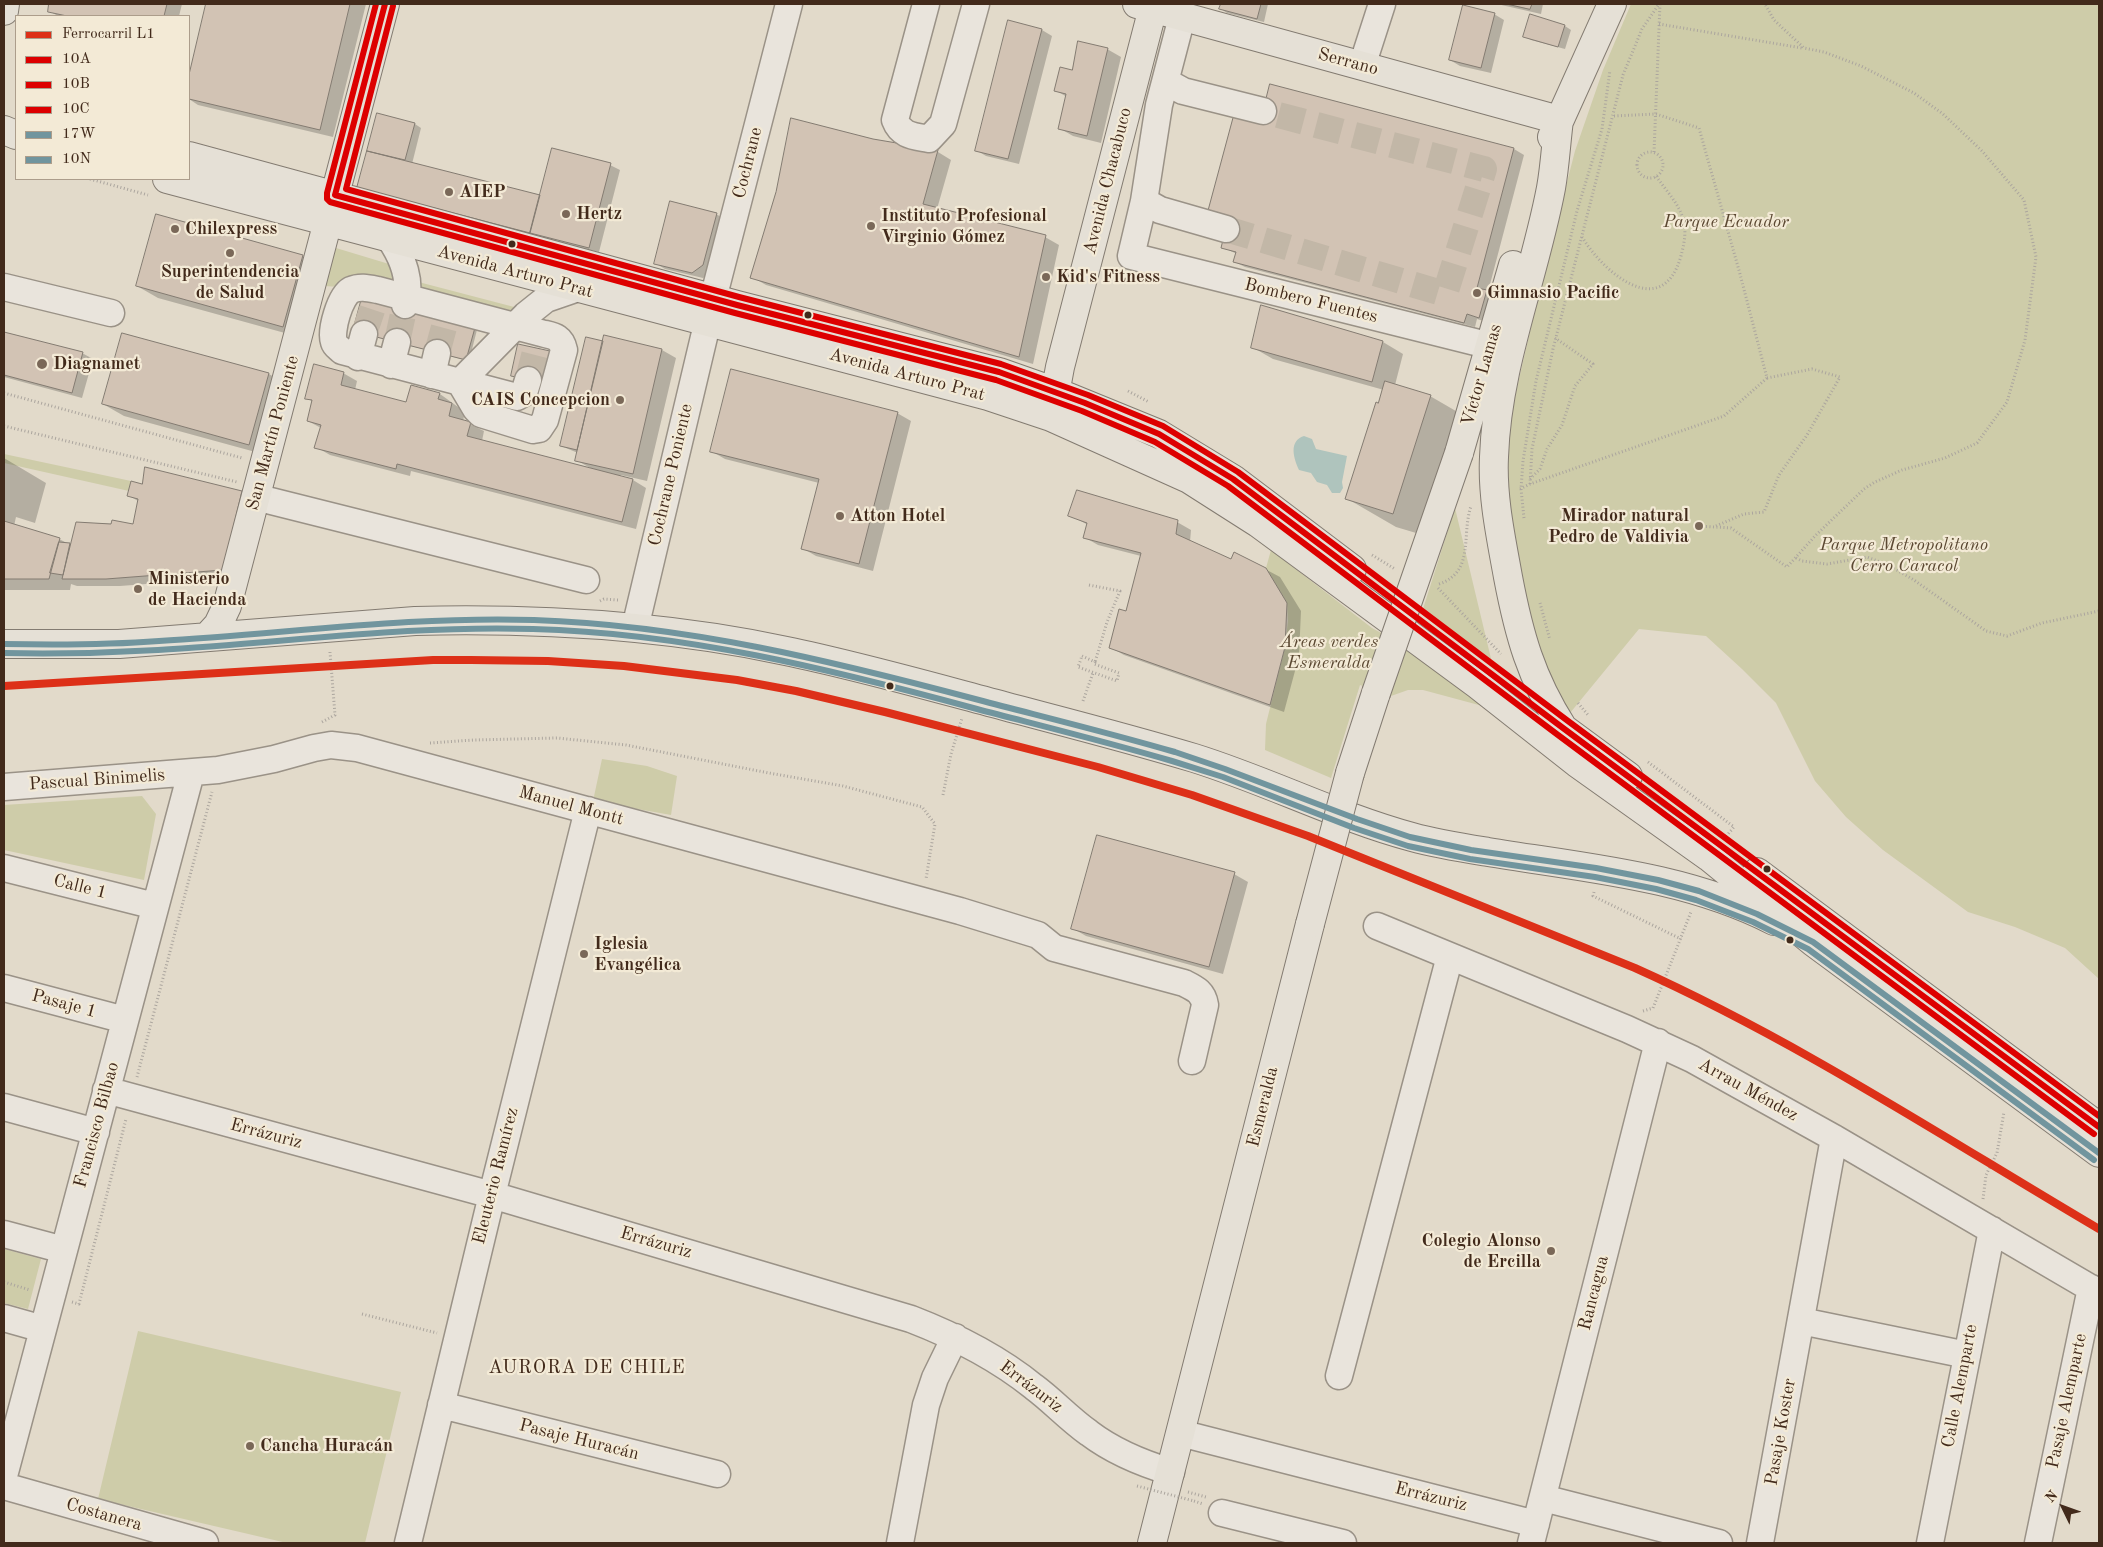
<!DOCTYPE html>
<meta charset="utf-8">
<style>
body{margin:0}
#map{position:relative;width:2103px;height:1547px;overflow:hidden;background:#e2daca;font-family:"Old Standard TT",serif}
canvas{display:block}
.frame{position:absolute;inset:0;border:5px solid #422a1b;pointer-events:none}
.legend{position:absolute;left:15px;top:15px;width:175px;height:165px;box-sizing:border-box;background:#f3ead6;border:1px solid #ac9d8b;margin:0;padding:6px 9px;list-style:none;font-size:15px;color:#422a1b}
.legend li{display:flex;align-items:center;gap:10px;height:25px}
.legend b{width:25px;border:1px solid #ac9d8b}
.north{position:absolute;left:2038px;top:1482px;width:50px;height:50px;-webkit-text-stroke:4px #f3ead6;paint-order:stroke;rotate:312deg;font-size:14px;font-weight:700;line-height:20px;text-align:center;color:#422a1b}
.north::after{content:'';display:block;margin:auto;width:18px;height:22px;background:#422a1b;clip-path:polygon(50% 0,100% 100%,50% 72%,0 100%)}
</style>
<div id="map">
<canvas width="2103" height="1547"></canvas>
<div class="frame"></div>
<ul class="legend">
<li><b style="height:6px;background:#dd3018"></b>Ferrocarril L1</li>
<li><b style="height:6px;background:#d00"></b>10A</li>
<li><b style="height:6px;background:#d00"></b>10B</li>
<li><b style="height:6px;background:#d00"></b>10C</li>
<li><b style="height:6px;background:#71959e"></b>17W</li>
<li><b style="height:6px;background:#71959e"></b>10N</li>
</ul>
<div class="north">N</div>
</div>
<script>
const c = document.querySelector('canvas').getContext('2d');
c.lineJoin = 'round';
function paint(path, color) {
  c.fillStyle = color;
  c.fill(path, 'evenodd');
}
function stroke(path, color, width, dash) {
  c.strokeStyle = color;
  c.lineWidth = width;
  c.lineCap = dash ? 'butt' : 'round';
  c.setLineDash(dash || []);
  c.stroke(path);
}
function write(font, color, halo, rows, align = 'center') {
  c.font = font + ' "Old Standard TT",serif';
  c.lineWidth = 4.5;
  c.setLineDash([]);
  c.textBaseline = 'middle';
  c.strokeStyle = halo;
  c.fillStyle = color;
  for (const [text, x, y, turn = 0] of rows) {
    c.save();
    c.translate(x, y);
    c.rotate((+turn || 0) * Math.PI / 180);
    c.textAlign = isNaN(turn) ? turn : align;
    if (halo) c.strokeText(text, 0, 0);
    c.fillText(text, 0, 0);
    c.restore();
  }
}
paint(new Path2D(`
 M1631,4H2099V979L2065,948L2015,927L1968,912L1883,850L1846,817L1815,781L1776,703L1742,669L1706,636L1639,629L1570,713L1546,675L1531,641L1504,507L1510,418L1543,275L1575,151L1603,70Z
 M336,248L389,264L394,284L348,276L339,287L325,286Z
 M407,279L518,308L505,319L411,293Z
 M4,454L131,481L129,491L4,463Z
 M1455,508L1493,667L1422,612Z
 M1271,550L1372,628L1473,683L1516,715L1423,690H1408L1391,696L1360,685L1331,778L1265,750L1266,724L1285,647L1288,621L1287,603L1266,568Z
 M602,759L647,766L677,776L671,815L593,801Z
 M142,796L156,814L144,880L4,850V805Z
 M4,1249L41,1259L28,1309L4,1303Z
 M138,1331L401,1392L365,1543H287L98,1499Z`), '#cecca9');
paint(new Path2D(`
 M1304,436L1312,439L1316,449L1347,456L1342,482L1343,488L1340,493H1332L1327,485L1317,482L1311,473L1299,470C1294,459 1288,441 1304,436Z`), '#afc4bd');
paint(new Path2D(`
 M51,4H182L179,16H58L49,11Z
 M207,4H366L333,137L198,105L189,99V80Z
 M1222,4H1268L1264,22L1227,13L1221,9Z
 M1497,4H1543L1541,14Z
 M1494,14L1504,20L1491,73L1460,66L1450,60Z
 M1009,21L1042,30L1052,36L1019,164L986,156L976,150Z
 M1565,26L1571,30L1565,49L1531,40L1525,36Z
 M1107,49L1121,57L1101,143L1073,136L1059,128L1067,97L1055,90L1073,71Z
 M1271,85L1514,149L1524,155L1488,292L1496,297L1490,323L1477,319L1475,327L1245,267L1235,262L1237,254L1222,247Z
 M378,114L415,124L421,128L412,164L541,197L610,165L620,170L599,252L544,240L359,188Z
 M873,140L938,152L951,160L937,209L1045,237L1059,245L1033,364L766,285L752,277Z
 M716,214L726,220L713,271L703,278L665,269L655,263Z
 M302,256L323,268L303,338L158,298L137,286Z
 M1262,307L1383,342L1403,354L1395,385L1430,396L1480,425L1443,541L1396,527L1346,498L1384,390L1273,359L1252,347Z
 M478,326L469,361L357,332Z
 M4,333L82,353L93,359L82,398L4,377Z
 M123,334L269,374L289,386L270,456L124,416L103,404Z
 M605,337L662,350L676,358L647,481L621,475L620,477L633,480L646,488L636,529L411,471L410,476L330,455L316,447L321,428L308,421L313,402L307,398L343,373L357,381L355,390L407,403L440,394L465,412L463,421L484,431L482,441L592,469L576,460L578,453L561,446Z
 M897,413L911,421L873,571L816,556L802,548L819,483L725,459L711,451Z
 M4,458L46,483L35,523L16,517L14,526L59,539L71,545L94,525L95,523L134,525L138,501L128,495L143,485L241,492L255,500L237,577L120,586H77L71,584L70,590H4Z
 M1070,515L1177,522L1191,530L1190,542L1232,561L1265,569L1280,577L1301,611L1299,656L1284,712L1124,655L1110,647L1126,612L1141,556L1098,545L1084,537L1088,525Z
 M1234,874L1248,882L1223,974L1086,936L1072,928Z`), '#0003');
const building = new Path2D(`
 M49,4H167L164,16H67L48,12Z
 M206,4H350L320,130L189,99V75Z
 M1221,4H1261L1257,19L1219,9Z
 M1507,4H1532L1530,9Z
 M1463,5L1495,13L1481,68L1449,60Z
 M1530,14L1565,25L1558,47L1523,37Z
 M1008,20L1042,29L1008,159L975,151Z
 M1078,41L1108,48L1087,136L1058,129L1066,94L1054,91L1060,67L1072,70Z
 M1270,84L1514,148L1477,288L1487,290L1479,318L1467,314L1464,323L1233,262L1236,252L1221,248L1227,223L1206,218L1234,114L1260,121Z
 M377,113L415,123L405,160L367,151Z
 M791,118L873,139L938,150L923,204L1046,235L1019,357L750,278L776,192Z
 M552,148L611,163L589,248L530,233Z
 M367,151L540,195L530,233L357,188Z
 M670,201L717,213L703,265L692,273L654,264Z
 M156,214L303,255L283,327L136,286Z
 M363,294L476,324L466,360L353,331Z
 M1261,305L1383,341L1372,382L1251,348Z
 M4,332L83,352L72,393L4,375Z
 M122,333L269,373L249,445L102,404Z
 M604,335L662,349L633,474L575,461Z
 M586,337L603,341L577,450L560,446Z
 M518,344L550,351L543,383L511,376Z
 M314,364L344,372L341,385L406,402L411,385L440,393L438,399L452,403L449,416L471,422L467,436L633,479L622,522L397,464L396,469L314,448L321,425L307,421L312,400L305,399Z
 M731,369L898,412L859,564L801,549L819,479L710,452Z
 M1385,381L1431,395L1393,514L1345,499L1376,402L1378,403Z
 M145,467L242,491L223,570L106,579H62L76,522L111,524L112,520L133,524L138,499L127,496L131,481L142,484Z
 M1077,490L1178,520L1176,534L1231,559L1234,552L1266,568L1287,603L1285,647L1270,705L1109,648L1119,609L1126,611L1141,553L1083,538L1087,523L1068,516Z
 M4,521L60,538L49,579H4Z
 M59,542L70,543L63,575L50,573Z
 M1097,835L1235,872L1209,967L1071,929Z`);
paint(building, '#d2c3b4');
stroke(building, '#837b71', 1);
stroke(new Path2D(`
 M1226,229L1445,294L1484,169L1263,111
 M364,334L376,298
 M397,342L405,305
 M437,353L447,316
 M528,380L536,348`), '#c2b7a7', 26, [26, 13]);
const minor = new Path2D(`
 M926,4L895,120C901,136 914,136 929,139L943,124L976,4
 M1182,17L1159,105L1144,201L1131,256L1491,346
 M1362,66L1382,4
 M1166,79L1172,85L1183,91L1263,111
 M1144,201L1160,210L1226,229
 M390,239C403,258 412,282 405,305
 M4,287L111,313
 M358,357L364,334
 M391,365L397,342
 M432,375L437,353
 M460,382L476,409L481,414L533,430L539,429L545,420L564,350C561,336 553,336 541,333L378,290C368,288 360,286 351,290C340,296 330,331 334,342C335,346 339,348 342,351L517,397L524,393L528,380
 M460,382L526,315L546,299L578,288
 M255,497L586,580
 M635,628L713,299L789,4
 M4,787L218,770L274,759L314,748L331,745L357,748L960,911L1038,935L1054,948L1184,983C1196,989 1203,992 1205,1005L1192,1061
 M4,868L155,906
 M1377,926L1627,1029L1692,1059L1834,1138L2099,1293
 M4,988L125,1020
 M106,1090L492,1195L911,1319C955,1336 997,1357 1034,1387C1053,1401 1069,1419 1089,1433C1114,1452 1141,1463 1171,1472
 M4,1107L96,1132
 M4,1234L64,1250
 M4,1318L43,1329
 M1801,1321L1967,1355
 M1339,1376L1450,956
 M441,1405L717,1474
 M1180,1433L1536,1524
 M4,1476L191,773
 M4,1486L205,1543
 M1543,1498L1719,1543
 M1222,1513L1343,1543
 M408,1543L492,1195L588,810
 M900,1543L926,1405L935,1378L955,1337
 M1531,1543L1658,1042
 M1760,1543L1834,1138
 M1930,1543L1992,1230
 M2038,1543L2091,1288`);
const major = new Path2D(`
 M1137,4L1559,120
 M4,11L5,4
 M1559,120C1556,143 1555,166 1551,188C1534,278 1497,365 1494,457C1492,497 1501,538 1508,577C1519,635 1531,678 1563,728
 M4,130L16,135
 M1552,137L1612,4
 M189,156L737,305L999,372L1056,392L1159,434L1233,479L1352,569
 M167,179L988,396L1051,417L1189,479L1258,523L1478,685L1577,763L1709,857L1813,942L2099,1153
 M1052,410L1060,367L1154,4
 M1459,453L1513,265
 M207,637L218,625L227,606L385,4
 M4,644H119L415,621C539,618 664,625 786,651C859,666 932,687 1004,706C1068,723 1131,739 1194,758C1268,781 1338,817 1412,837C1437,844 1463,848 1488,852C1585,868 1686,876 1774,921
 M1556,723L1628,776
 M1350,773L1376,693
 M1757,872L2099,1127
 M1152,1543L1310,924`);
stroke(minor, '#9a9287', 29);
stroke(major, '#837b71', 30);
stroke(new Path2D(`
 M1659,24L1802,48
 M1654,152L1660,4
 M1637 165a13 13 0 1 1 26 0a13 13 0 1 1-26 0Z
 M90,179L148,195
 M1582,237C1603,272 1662,323 1681,256C1684,244 1687,231 1683,218C1678,203 1665,189 1656,176
 M1128,391L1149,402
 M4,393L242,458
 M4,426L237,482
 M1530,479L1540,469L1547,449L1562,425L1575,386L1593,364L1555,338
 M1530,484L1532,449L1553,349L1623,75L1642,29L1659,4
 M1520,489L1530,484L1724,416L1767,378L1740,274L1699,128L1656,114L1613,116
 M1524,518L1521,489L1523,461L1536,381L1577,211L1602,129L1610,70
 M1699,526L1731,528L1787,567L1816,535L1864,489L1875,482L1902,470L1945,458L1977,443L2007,402L2025,340L2036,257L2024,200L1982,151L1943,114L1914,93L1861,66L1824,52L1804,48L1774,20L1765,4
 M1716,526L1744,514L1764,512L1779,475L1807,435L1840,377L1812,369L1767,378
 M1372,555L1395,569
 M1796,558L1802,561L1827,564L1867,557L1888,565L1914,580L1986,631L2007,636L2042,623L2099,611
 M1439,584C1475,572 1461,536 1471,506
 M1089,585L1120,591L1107,622L1095,662
 M1438,588L1501,654
 M600,601L604,599L618,600
 M1540,603L1550,640
 M1082,656L1095,662L1094,664L1119,673L1117,681L1078,667Z
 M1083,701L1093,673
 M1578,703L1588,715
 M322,722L335,715L330,652
 M430,743L474,740L557,738L626,745L769,773L843,786L922,807L935,824L926,879
 M1648,762L1734,827L1723,840
 M943,795L951,754L962,718
 M1594,892L1593,896L1681,939
 M1643,1011L1653,1008L1691,912
 M137,1077L212,792
 M1983,1199L1986,1175L1997,1153L2004,1112
 M4,1282L30,1290
 M72,1302L79,1304L126,1119
 M362,1314L437,1333
 M1188,1492L1206,1497
 M1194,1501L1203,1504`), '#aba59e', 3, [1, 2.5]);
stroke(minor, '#e9e4dc', 26);
stroke(major, '#e5e0d6', 28);
const majorBridge = new Path2D(`
 M1376,693L1459,453
 M1310,924L1350,773`);
stroke(majorBridge, '#837b71', 30, []);
stroke(new Path2D(`
 M1137,1486L1194,1501`), '#aba59e', 3, [1, 2.5]);
stroke(majorBridge, '#e5e0d6', 28);
stroke(new Path2D(`
 M385,4L335,195L737,305L999,372L1085,403L1159,434L1233,479L1563,728L2099,1127`), '#d00', 6);
stroke(new Path2D(`
 M376,4L327,193V199L330,202L735,313L996,380L1082,411L1155,442L1228,486L1558,735L2094,1134`), '#d00', 6);
stroke(new Path2D(`
 M393,6L346,189L739,297L1001,364L1088,395L1163,426L1238,472L1568,721L2099,1116`), '#d00', 6);
stroke(new Path2D(`
 M4,644C56,645 107,645 159,641C284,634 408,616 534,620C686,625 832,661 979,700C1044,717 1110,733 1175,752L1225,769L1357,819L1410,837L1471,850L1596,868L1658,880L1699,891L1757,914L1813,942L2099,1153`), '#71959e', 6);
stroke(new Path2D(`
 M4,653C55,654 107,653 158,650C283,643 407,625 533,629C685,633 830,669 977,709C1042,726 1107,742 1172,761L1223,777L1354,828L1408,846L1470,859L1595,877L1656,889L1696,900L1753,922L1808,949L2094,1160`), '#71959e', 6);
stroke(new Path2D(`
 M4,686L433,660H471L548,661L624,666L737,680L796,691L885,712L1098,767L1192,795L1308,836L1635,968C1798,1041 1946,1139 2099,1229`), '#dd3018', 8);
for (const [x, y, r, color] of [
 [449,192,5,"#7a6858"],
 [566,214,5,"#7a6858"],
 [871,226,5,"#7a6858"],
 [175,229,5,"#7a6858"],
 [512,244,4.5,"#422a1b"],
 [230,253,5,"#7a6858"],
 [1046,277,5,"#7a6858"],
 [1477,293,5,"#7a6858"],
 [808,315,4.5,"#422a1b"],
 [42,364,6,"#7a6858"],
 [620,400,5,"#7a6858"],
 [840,516,5,"#7a6858"],
 [1699,526,5,"#7a6858"],
 [138,589,5,"#7a6858"],
 [890,686,4.5,"#422a1b"],
 [1767,869,4.5,"#422a1b"],
 [1790,940,4.5,"#422a1b"],
 [584,954,5,"#7a6858"],
 [1551,1251,5,"#7a6858"],
 [250,1446,5,"#7a6858"]
]) {
  const dot = new Path2D();
  dot.arc(x, y, r, 0, 2 * Math.PI);
  c.fillStyle = color;
  c.fill(dot);
  stroke(dot, '#f3ead6', 2);
}
write('18px', '#422a1b', '#f3ead6', [
 ["Serrano",1348,62,15],
 ["Cochrane",748,163,-76],
 ["Avenida Chacabuco",1108,181,-76],
 ["Avenida Arturo Prat",515,272,15],
 ["Bombero Fuentes",1311,301,14],
 ["Avenida Arturo Prat",907,375,15],
 ["Víctor Lamas",1482,375,-74],
 ["San Martín Poniente",273,433,-75],
 ["Cochrane Poniente",671,475,-77],
 ["Pascual Binimelis",97,780,-4],
 ["Manuel Montt",571,806,15],
 ["Calle 1",80,887,14],
 ["Pasaje 1",64,1004,15],
 ["Arrau Méndez",1748,1090,29],
 ["Esmeralda",1263,1107,-76],
 ["Francisco Bilbao",97,1125,-75],
 ["Errázuriz",266,1134,15],
 ["Eleuterio Ramírez",496,1176,-76],
 ["Errázuriz",656,1243,16],
 ["Rancagua",1594,1293,-76],
 ["Calle Alemparte",1960,1386,-79],
 ["Errázuriz",1031,1387,37],
 ["Pasaje Alemparte",2067,1401,-78],
 ["Pasaje Koster",1781,1432,-80],
 ["Pasaje Huracán",579,1440,14],
 ["Errázuriz",1431,1497,14],
 ["Costanera",104,1515,16]
]);
write('bold 18px', '#422a1b', '#f3ead6', [
 ["AIEP",459,192],
 ["Hertz",576,214],
 ["Instituto Profesional",881,216],
 ["Virginio Gómez",881,237],
 ["Chilexpress",185,229],
 ["Superintendencia",230,272,"center"],
 ["de Salud",230,293,"center"],
 ["Kid's Fitness",1056,277],
 ["Gimnasio Pacific",1487,293],
 ["Diagnamet",53,364],
 ["CAIS Concepcion",610,400,"right"],
 ["Atton Hotel",850,516],
 ["Mirador natural",1689,516,"right"],
 ["Pedro de Valdivia",1689,537,"right"],
 ["Ministerio",148,579],
 ["de Hacienda",148,600],
 ["Iglesia",594,944],
 ["Evangélica",594,965],
 ["Colegio Alonso",1541,1241,"right"],
 ["de Ercilla",1541,1262,"right"],
 ["Cancha Huracán",260,1446]
], 'left');
write('italic 18px', '#5b4832', '#f3ead6', [
 ["Parque Ecuador",1726,222],
 ["Parque Metropolitano",1904,545],
 ["Cerro Caracol",1904,566],
 ["Áreas verdes",1329,642],
 ["Esmeralda",1329,663]
]);
c.letterSpacing = '1px';
write('19px', '#422a1b', '#f3ead6', [
 ["AURORA DE CHILE",587,1368]
]);
c.letterSpacing = '0px';
</script>
